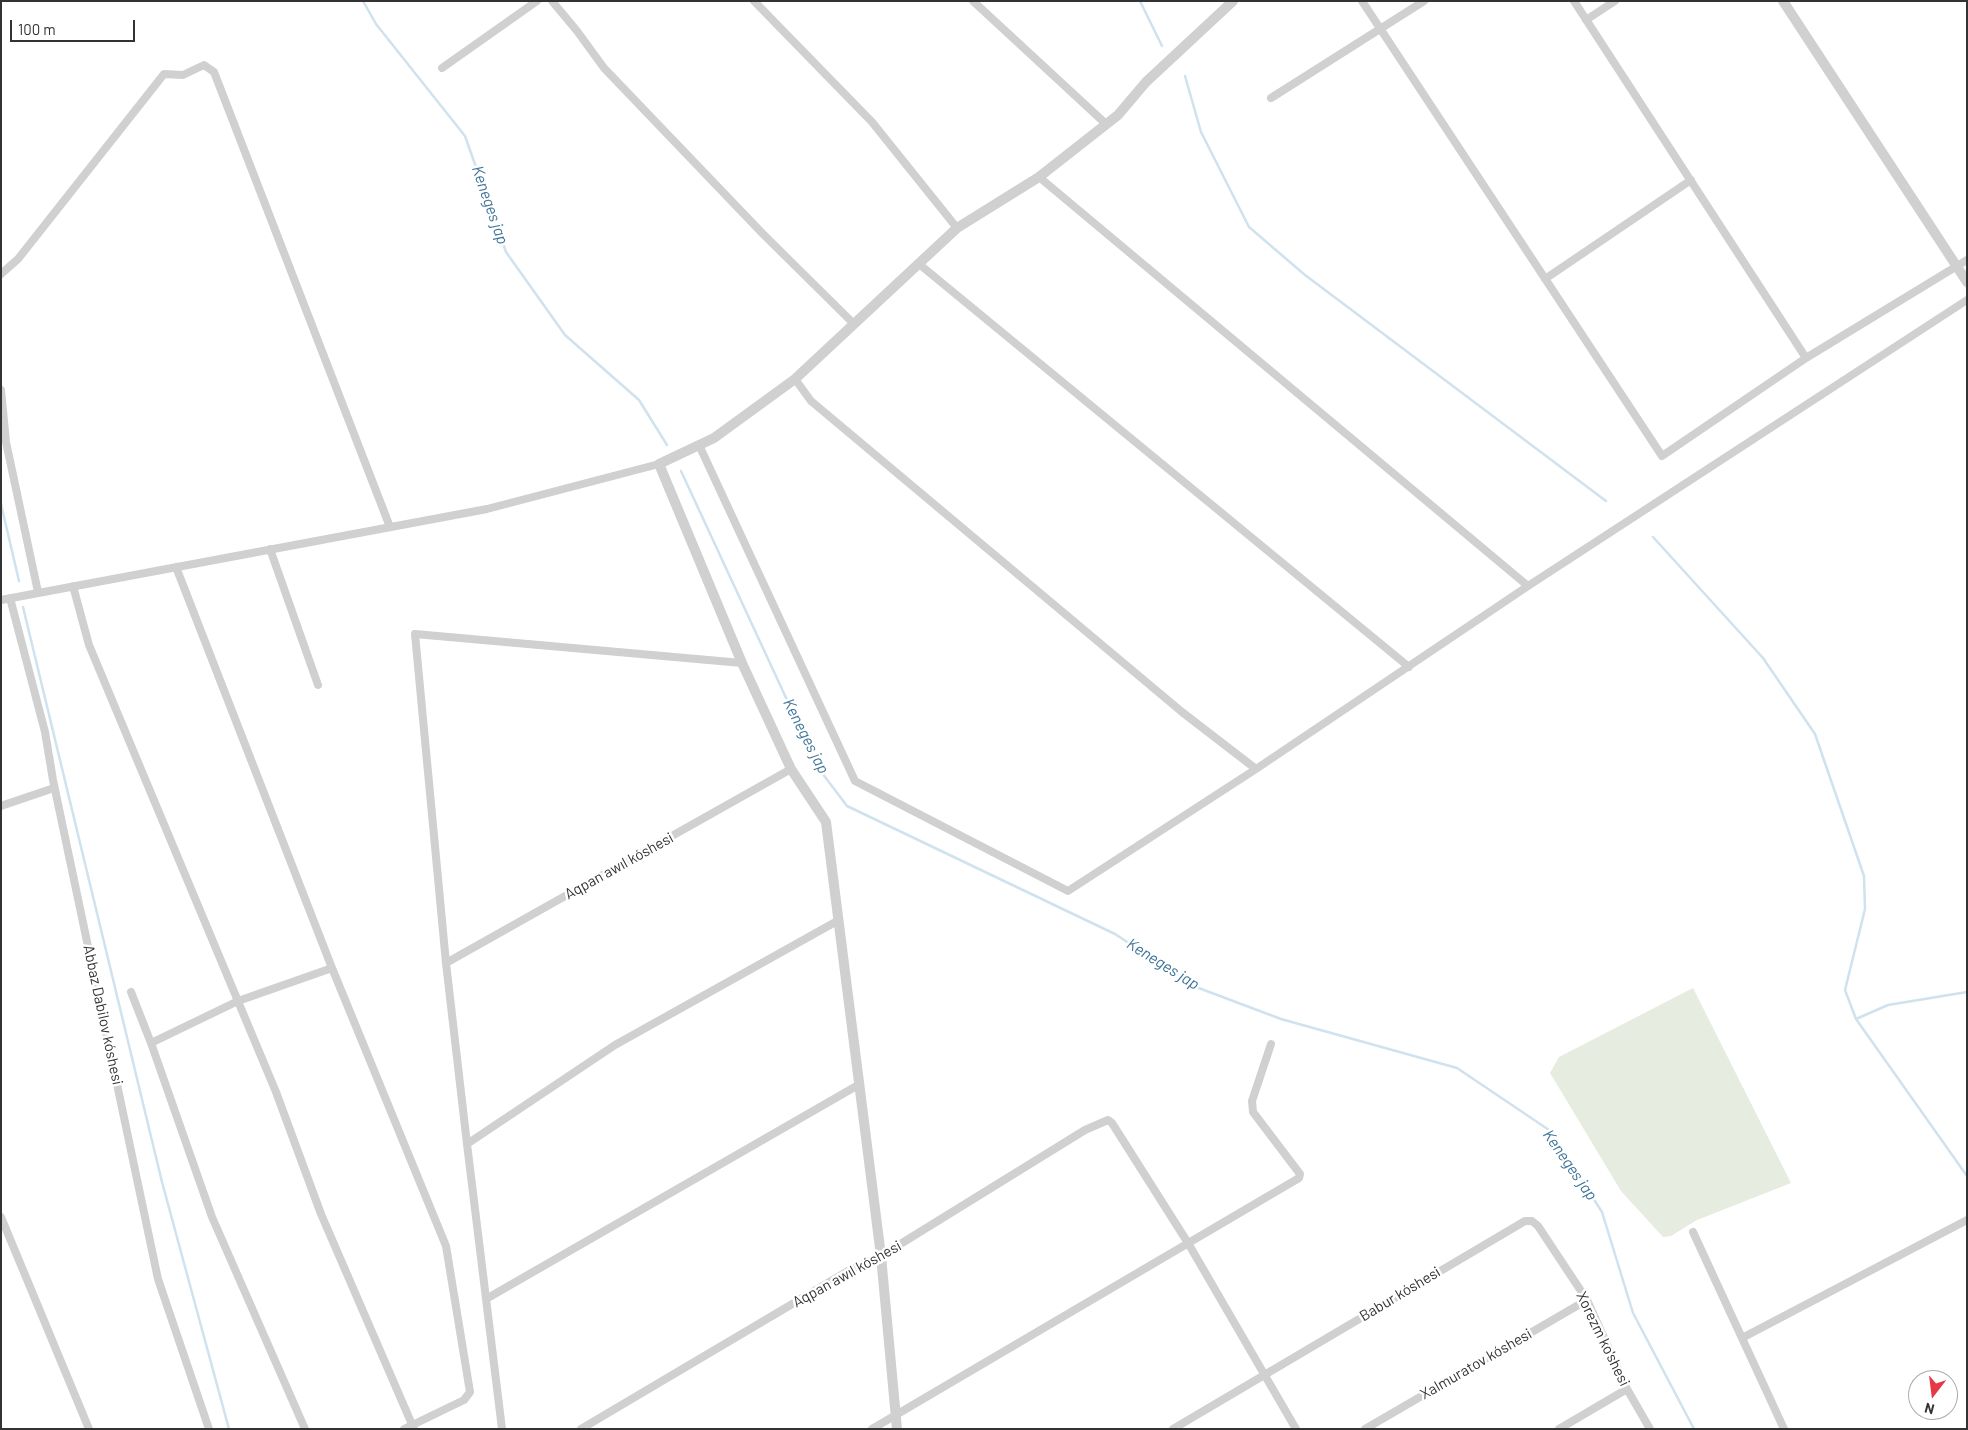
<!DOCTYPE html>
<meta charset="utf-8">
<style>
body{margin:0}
#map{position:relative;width:1968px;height:1430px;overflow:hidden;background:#fff;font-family:Barlow,sans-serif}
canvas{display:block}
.frame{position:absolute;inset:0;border:2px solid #333;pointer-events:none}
.north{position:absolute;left:1908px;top:1370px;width:50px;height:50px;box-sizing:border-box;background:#fff;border:1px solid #adadad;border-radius:50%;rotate:195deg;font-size:14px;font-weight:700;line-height:20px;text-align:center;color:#333}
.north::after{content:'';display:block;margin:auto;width:18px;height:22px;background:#e63946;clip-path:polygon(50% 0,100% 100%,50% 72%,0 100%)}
.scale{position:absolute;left:10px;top:20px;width:125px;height:22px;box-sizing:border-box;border:2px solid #333;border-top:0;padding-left:6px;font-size:15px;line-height:18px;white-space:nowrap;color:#333;-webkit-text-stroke:4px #fff;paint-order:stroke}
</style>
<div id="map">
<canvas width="1968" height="1430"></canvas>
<div class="frame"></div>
<div class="north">N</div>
<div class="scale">100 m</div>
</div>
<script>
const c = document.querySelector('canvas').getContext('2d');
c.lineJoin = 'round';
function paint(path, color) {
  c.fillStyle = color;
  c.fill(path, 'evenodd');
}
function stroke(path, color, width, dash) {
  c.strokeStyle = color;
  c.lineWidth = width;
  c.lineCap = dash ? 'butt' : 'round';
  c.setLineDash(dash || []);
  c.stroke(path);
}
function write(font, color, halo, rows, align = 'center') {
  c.font = font + ' Barlow,sans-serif';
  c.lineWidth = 5;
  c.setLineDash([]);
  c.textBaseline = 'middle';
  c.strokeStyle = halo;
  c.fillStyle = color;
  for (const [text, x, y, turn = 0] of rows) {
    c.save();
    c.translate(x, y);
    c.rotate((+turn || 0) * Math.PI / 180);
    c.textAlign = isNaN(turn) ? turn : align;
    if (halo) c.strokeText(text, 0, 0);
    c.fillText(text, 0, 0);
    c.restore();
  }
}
paint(new Path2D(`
 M1693,988L1791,1183L1697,1220L1671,1236L1663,1237L1621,1191L1550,1073L1559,1057Z`), '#e6ecdf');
stroke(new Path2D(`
 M363,1L376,24L465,136L506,252L565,335L639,400L667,445
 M1140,1L1162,46
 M1185,76L1201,132L1249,227L1305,275L1606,501
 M681,471L819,769L847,806L1115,934L1196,987L1281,1019L1457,1068L1549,1130L1602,1212L1633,1313L1694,1429
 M1,504L19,581
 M1653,537L1763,658L1815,734L1864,876L1865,909L1845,990L1856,1019L1967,1176
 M23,607L162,1182L229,1429
 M1856,1019L1888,1005L1967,992`), '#cfe2ee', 2.5);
stroke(new Path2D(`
 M552,1L577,31L604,68L763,234L854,324
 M754,1L872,122L957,228
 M973,1L1106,124
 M1362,1L1662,456L1806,358L1967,260
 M1574,1L1806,358
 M1586,20L1615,1
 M442,68L537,1
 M1271,98L1424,1
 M1039,177L1528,586
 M919,264L1409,667
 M1,274L18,259L164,74L183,75L204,65L214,72L390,527
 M1545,279L1691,180
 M795,379L811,401L1182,712L1256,769
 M1,390L6,442L38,592
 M699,445L855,781L1068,891L1256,769L1528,586L1967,300
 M270,549L318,685
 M176,567L332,968L446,1246L470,1392L464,1400L404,1429
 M73,586L89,645L276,1092L321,1214L414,1429
 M10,598L45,732L53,780L158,1279L209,1429
 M1,600L487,509L659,464
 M1,806L54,788
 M446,963L791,769
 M131,992L151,1043L212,1217L305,1429
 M151,1043L238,1001L332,968
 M467,1144L615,1045L839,920
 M1,1217L89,1429
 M1693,1232L1784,1429
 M486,1299L860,1084
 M1742,1338L1967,1220
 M502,1429L467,1144L446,963L415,634L742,663
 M581,1429L848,1271L881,1256L1085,1130L1108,1120L1112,1123L1188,1243L1296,1429
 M872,1429L1299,1178L1300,1174L1253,1112L1252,1101L1271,1044
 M1173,1429L1525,1221H1532L1538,1226L1587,1300L1627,1389L1650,1429
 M1365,1429L1587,1300
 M1559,1429L1627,1389`), '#d0d0d0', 8);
stroke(new Path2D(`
 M1783,1L1967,282
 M897,1429L881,1256L826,822L791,769L742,663L659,464L714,438L795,379L957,228L1039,177L1118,115L1146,82L1233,1`), '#d0d0d0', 10);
write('15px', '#333', '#fff', [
 ["Aqpan awıl kóshesi",619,866,-29],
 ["Abbaz Dabilov kóshesi",103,1015,78],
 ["Aqpan awıl kóshesi",847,1274,-29],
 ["Babur kóshesi",1400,1294,-31],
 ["Xorezm ko'shesi",1603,1339,64],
 ["Xalmuratov kóshesi",1476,1364,-30]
]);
write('italic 16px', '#3f7597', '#fff', [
 ["Keneges jap",490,205,71],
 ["Keneges jap",806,736,63],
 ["Keneges jap",1163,964,32],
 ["Keneges jap",1570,1165,55]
]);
</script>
